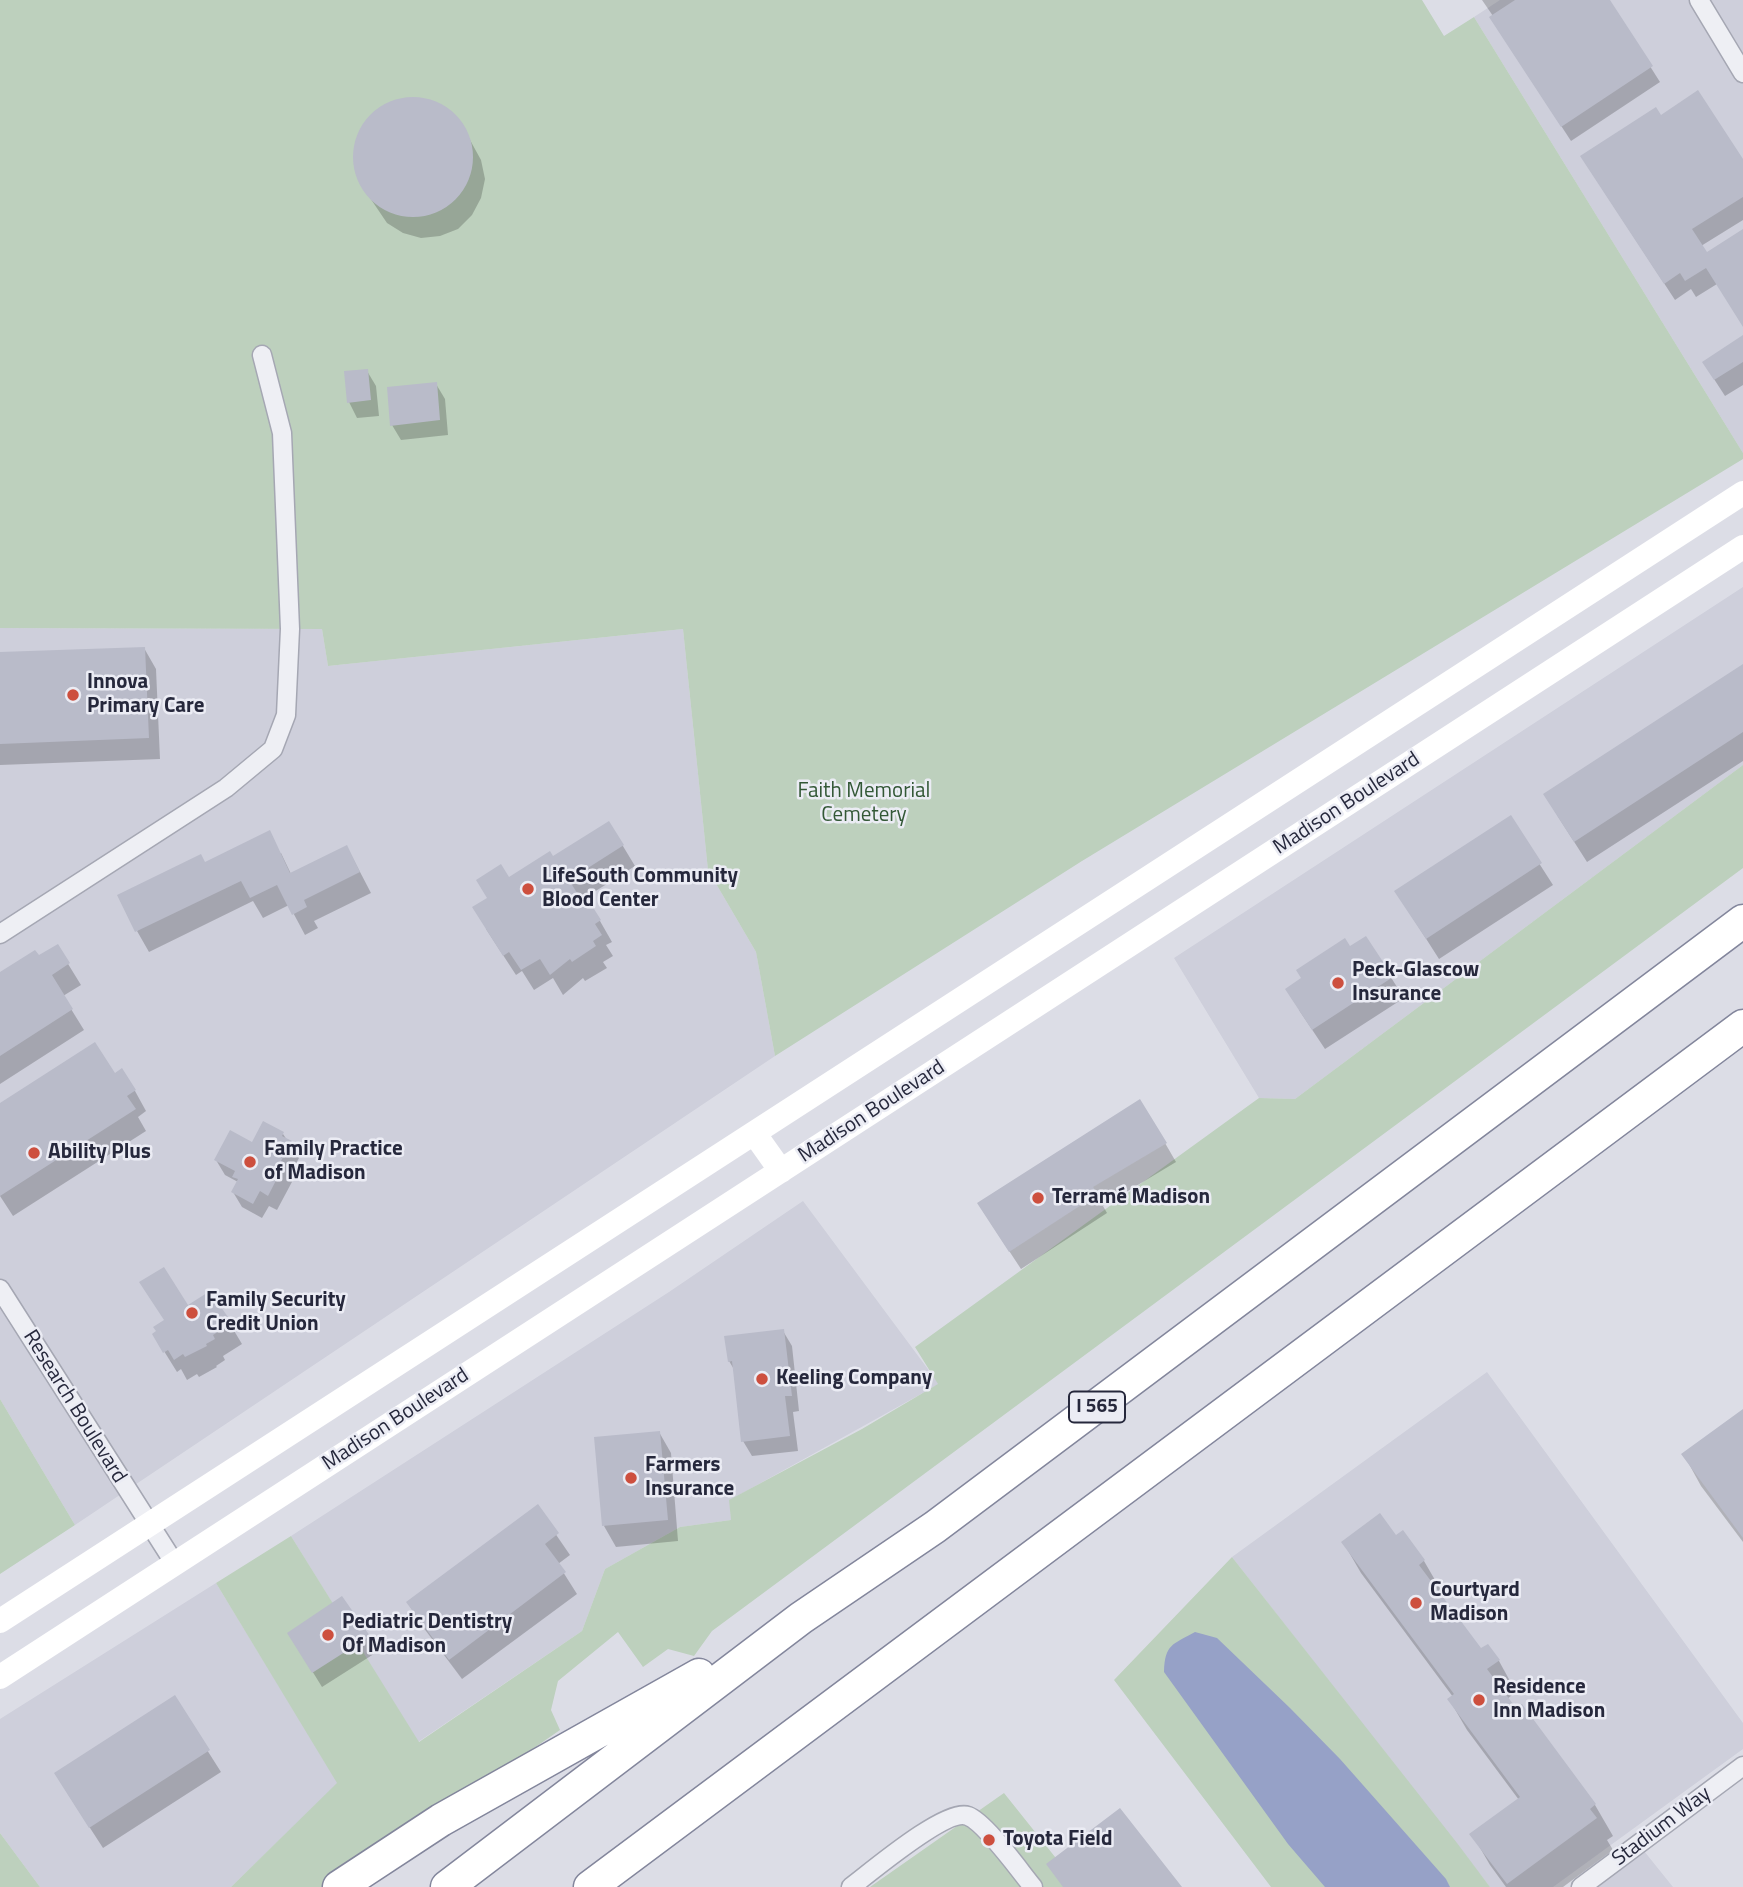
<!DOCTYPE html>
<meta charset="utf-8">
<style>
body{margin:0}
canvas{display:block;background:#dcdde6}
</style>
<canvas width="1743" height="1887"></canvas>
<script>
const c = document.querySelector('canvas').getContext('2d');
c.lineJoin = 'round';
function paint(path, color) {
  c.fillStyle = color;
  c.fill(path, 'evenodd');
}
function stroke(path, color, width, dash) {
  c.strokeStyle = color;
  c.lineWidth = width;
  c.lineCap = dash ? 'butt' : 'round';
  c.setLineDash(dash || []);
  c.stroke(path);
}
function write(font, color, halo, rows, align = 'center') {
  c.font = font + ' "Titillium Web",sans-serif';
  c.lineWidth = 5;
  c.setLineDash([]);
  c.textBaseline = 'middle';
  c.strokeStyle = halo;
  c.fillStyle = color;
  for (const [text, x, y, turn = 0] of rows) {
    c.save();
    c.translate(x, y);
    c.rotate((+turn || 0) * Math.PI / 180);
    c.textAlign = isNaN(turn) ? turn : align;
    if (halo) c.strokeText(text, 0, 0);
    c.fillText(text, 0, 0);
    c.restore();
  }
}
paint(new Path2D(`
 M1500,0H1743V453L1474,17Z
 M1743,587V765L1295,1099L1259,1098L1174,958Z
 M0,628L322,629L328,666L683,629L708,870L756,952L775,1056L75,1525L0,1399Z
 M803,1201L939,1384L730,1500L731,1520L680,1527L605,1569L582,1631L418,1742L291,1536L669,1292Z
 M1487,1372L1743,1723V1749L1553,1887H1490L1232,1557Z
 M216,1583L338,1783L231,1887H40L0,1833V1719Z
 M1644,1851L1673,1887H1594Z`), '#cecfdb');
paint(new Path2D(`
 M0,0H1422L1444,36L1474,17L1743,453V459L1082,861L775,1056L756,952L708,870L683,629L328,666L322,629L0,628Z
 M1743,765V868L712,1631L694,1656L668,1649L643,1667L618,1632L558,1681L551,1710L560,1730L391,1847L328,1887H231L337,1783L216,1583L291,1536L419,1742L582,1631L605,1569L680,1527L731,1520L729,1500L862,1429L938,1384L915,1347L1259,1098L1295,1099Z
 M0,1399L75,1525L0,1574Z
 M1232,1557L1457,1843L1490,1887H1271L1114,1680Z
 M1004,1793L1079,1887H870Z
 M0,1833L40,1887H0Z`), '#bdd0bd');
paint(new Path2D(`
 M1195,1632L1217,1638L1290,1708L1340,1759L1446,1879L1450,1887H1325L1288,1844L1164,1672C1165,1644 1172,1645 1195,1632Z`), '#96a1c7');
paint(new Path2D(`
 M1482,0H1608L1660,82L1571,141L1500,32L1493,16Z
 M406,99L426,100L444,108L459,120L481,160L485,179L481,198L472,215L458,229L440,236L421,238L403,233L387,223L362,186L356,168L355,149L361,131L372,116L388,105Z
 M1660,117L1743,163V220L1701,246L1707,254L1743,243V325L1717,284L1696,297L1691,289L1675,300L1592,173Z
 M1743,337V385L1725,396L1714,379Z
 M367,371L376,386L379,416L357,418L349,402Z
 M436,384L445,399L448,435L401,440L392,425Z
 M144,648L156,669L160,759L0,765V654Z
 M1743,666V761L1587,862L1557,815Z
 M1510,818L1553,885L1439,959L1409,912Z
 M609,823L635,866L580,901L584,907L589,904L600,921L612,942L606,945L613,956L603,962L607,968L585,981L583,978L563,995L553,978L534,990L522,971L516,975L486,929L489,899L509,879L552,859Z
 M347,847L371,893L314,921L318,928L305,935L289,905L263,918L253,901L149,952L137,931L205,864L281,853L291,874Z
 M1366,938L1404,998L1325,1049L1299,1010L1350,949Z
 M57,946L81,985L63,996L84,1030L0,1084V974L39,958Z
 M114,1075L135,1091L146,1111L138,1117L146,1131L13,1216L0,1196V1105Z
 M283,1134L299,1158L290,1175L293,1180L277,1210L269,1206L262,1218L242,1207L233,1192L238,1182L225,1175L216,1160Z
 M1165,1143L1176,1162L1103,1206L1107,1213L1021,1269L990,1222Z
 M187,1307L230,1324L242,1344L223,1356L225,1360L216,1366L217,1367L199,1377L197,1374L187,1380L181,1369L177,1372L154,1335Z
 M783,1331L792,1346L799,1411L793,1412L798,1451L752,1456L743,1441L735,1371L729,1361Z
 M1743,1411V1542L1701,1486L1684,1455Z
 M659,1432L671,1453L678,1541L616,1547L604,1526Z
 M537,1507L570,1555L558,1564L577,1594L462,1679L420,1623L408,1603Z
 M1396,1537L1424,1561L1442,1592L1439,1594L1481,1651L1499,1661L1516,1692L1507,1699L1595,1805L1613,1836L1607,1840L1613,1850L1563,1887H1506L1490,1865L1472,1834L1519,1800L1467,1730L1449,1699L1453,1697L1361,1573L1343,1542Z
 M341,1598L377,1652L322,1687L298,1648Z
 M174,1698L221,1772L103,1848L68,1794Z`), '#0003');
paint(new Path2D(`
 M1515,0H1610L1653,66L1561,127L1489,17Z
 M1698,90L1743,159V197L1692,229L1707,252L1743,229V327L1706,268L1685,281L1680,273L1664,284L1580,156L1656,107L1661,115Z
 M353 157a60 60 0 1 1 120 0a60 60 0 1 1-120 0Z
 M1743,335V362L1714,380L1702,362Z
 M368,369L371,400L347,403L344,371Z
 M437,382L440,420L390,426L387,387Z
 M145,647L149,738L0,744V652Z
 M1743,664V732L1574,842L1543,794Z
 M1511,815L1542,863L1426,939L1394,891Z
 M609,821L624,845L569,880L584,904L589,901L601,920L595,924L602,935L593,941L596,946L572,962L570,959L550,975L540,959L521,970L509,952L503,956L472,907L487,898L476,880L501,864L509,877L550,851L553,856Z
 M270,830L290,873L347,845L360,872L304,900L307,907L292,915L277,885L250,898L241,881L135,932L117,895L201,854L205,862Z
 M1366,936L1393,977L1312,1030L1285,989L1301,978L1296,970L1345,938L1350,946Z
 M58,944L70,963L52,975L73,1009L0,1056V972L35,950L39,955Z
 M95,1042L115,1073L122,1068L136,1090L127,1096L136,1109L0,1196V1103Z
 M1140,1099L1167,1143L1093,1187L1098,1194L1009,1252L977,1203Z
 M263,1121L284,1132L282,1136L292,1141L281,1161L285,1163L268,1196L260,1191L253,1204L231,1192L238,1179L232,1177L235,1171L214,1160L230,1130L252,1142Z
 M164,1267L188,1305L210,1291L232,1323L213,1335L215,1339L206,1344L207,1346L185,1357L183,1354L174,1360L168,1350L163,1353L152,1334L156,1331L153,1327L164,1320L139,1282Z
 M784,1329L792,1396H785L790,1436L741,1442L732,1361L728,1362L724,1336Z
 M1743,1409V1538L1681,1454Z
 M660,1431L668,1520L602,1526L594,1437Z
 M538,1504L559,1533L545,1544L566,1572L449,1660L406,1602Z
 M1380,1513L1396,1535L1403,1530L1425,1560L1419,1565L1481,1648L1488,1644L1500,1660L1487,1669L1516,1708L1522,1704L1596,1804L1590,1809L1597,1818L1507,1884L1469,1834L1520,1797L1447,1699L1454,1694L1341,1542Z
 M342,1596L370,1636L312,1673L287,1633Z
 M175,1695L210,1750L89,1828L54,1773Z
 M1120,1808L1182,1887H1063L1046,1864Z`), '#b9bbc9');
const street = new Path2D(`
 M1699,0L1743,73
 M0,934L226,788L273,749L286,715L290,629L282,433L262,355
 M0,1289L175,1564
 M851,1887C871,1872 946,1808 968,1816C986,1823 1019,1870 1033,1887
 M1581,1887L1743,1766`);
const highway = new Path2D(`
 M339,1887L441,1820L699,1675
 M447,1887L801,1618L935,1527L1743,921
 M590,1887L1743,1026`);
stroke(street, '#a5a7b3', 21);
stroke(highway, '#83869c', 35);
stroke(street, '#eeeff4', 18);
stroke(new Path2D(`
 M754,1133L781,1171
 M0,1621L1743,493
 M0,1677L1743,547`), '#fff', 24);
stroke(highway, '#fff', 32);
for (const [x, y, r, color] of [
 [73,695,7,"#cd4f3e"],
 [528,889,7,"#cd4f3e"],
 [1338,983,7,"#cd4f3e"],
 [34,1153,7,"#cd4f3e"],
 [250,1162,7,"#cd4f3e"],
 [1038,1198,7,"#cd4f3e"],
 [192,1313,7,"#cd4f3e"],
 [762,1379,7,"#cd4f3e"],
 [631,1478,7,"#cd4f3e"],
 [1416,1603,7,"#cd4f3e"],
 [328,1635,7,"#cd4f3e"],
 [1479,1700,7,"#cd4f3e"],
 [989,1840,7,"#cd4f3e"]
]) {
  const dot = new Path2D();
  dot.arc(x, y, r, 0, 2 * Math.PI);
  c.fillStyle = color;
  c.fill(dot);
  stroke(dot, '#ebecf4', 2.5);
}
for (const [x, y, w] of [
 [1097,1407,56]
]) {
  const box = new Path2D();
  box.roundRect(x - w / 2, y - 15.5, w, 31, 5);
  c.fillStyle = '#ebecf4';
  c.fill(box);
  stroke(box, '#26283c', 2);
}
write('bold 19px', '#26283c', null, [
 ["I 565",1097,1407]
]);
write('bold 21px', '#26283c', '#ebecf4', [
 ["Innova",87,683],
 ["Primary Care",87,707],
 ["LifeSouth Community",542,877],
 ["Blood Center",542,901],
 ["Peck-Glascow",1352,971],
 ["Insurance",1352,995],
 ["Family Practice",264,1150],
 ["of Madison",264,1174],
 ["Ability Plus",48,1153],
 ["Terramé Madison",1052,1198],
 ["Family Security",206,1301],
 ["Credit Union",206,1325],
 ["Keeling Company",776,1379],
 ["Farmers",645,1466],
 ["Insurance",645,1490],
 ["Courtyard",1430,1591],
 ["Madison",1430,1615],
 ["Pediatric Dentistry",342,1623],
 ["Of Madison",342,1647],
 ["Residence",1493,1688],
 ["Inn Madison",1493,1712],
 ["Toyota Field",1003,1840]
], 'left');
write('21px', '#335836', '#ebecf4', [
 ["Faith Memorial",864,792],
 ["Cemetery",864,816]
]);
write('21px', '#26283c', '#ebecf4', [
 ["Madison Boulevard",1347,804,-33],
 ["Madison Boulevard",872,1112,-33],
 ["Research Boulevard",74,1407,58],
 ["Madison Boulevard",396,1420,-33],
 ["Stadium Way",1662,1827,-37]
]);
</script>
